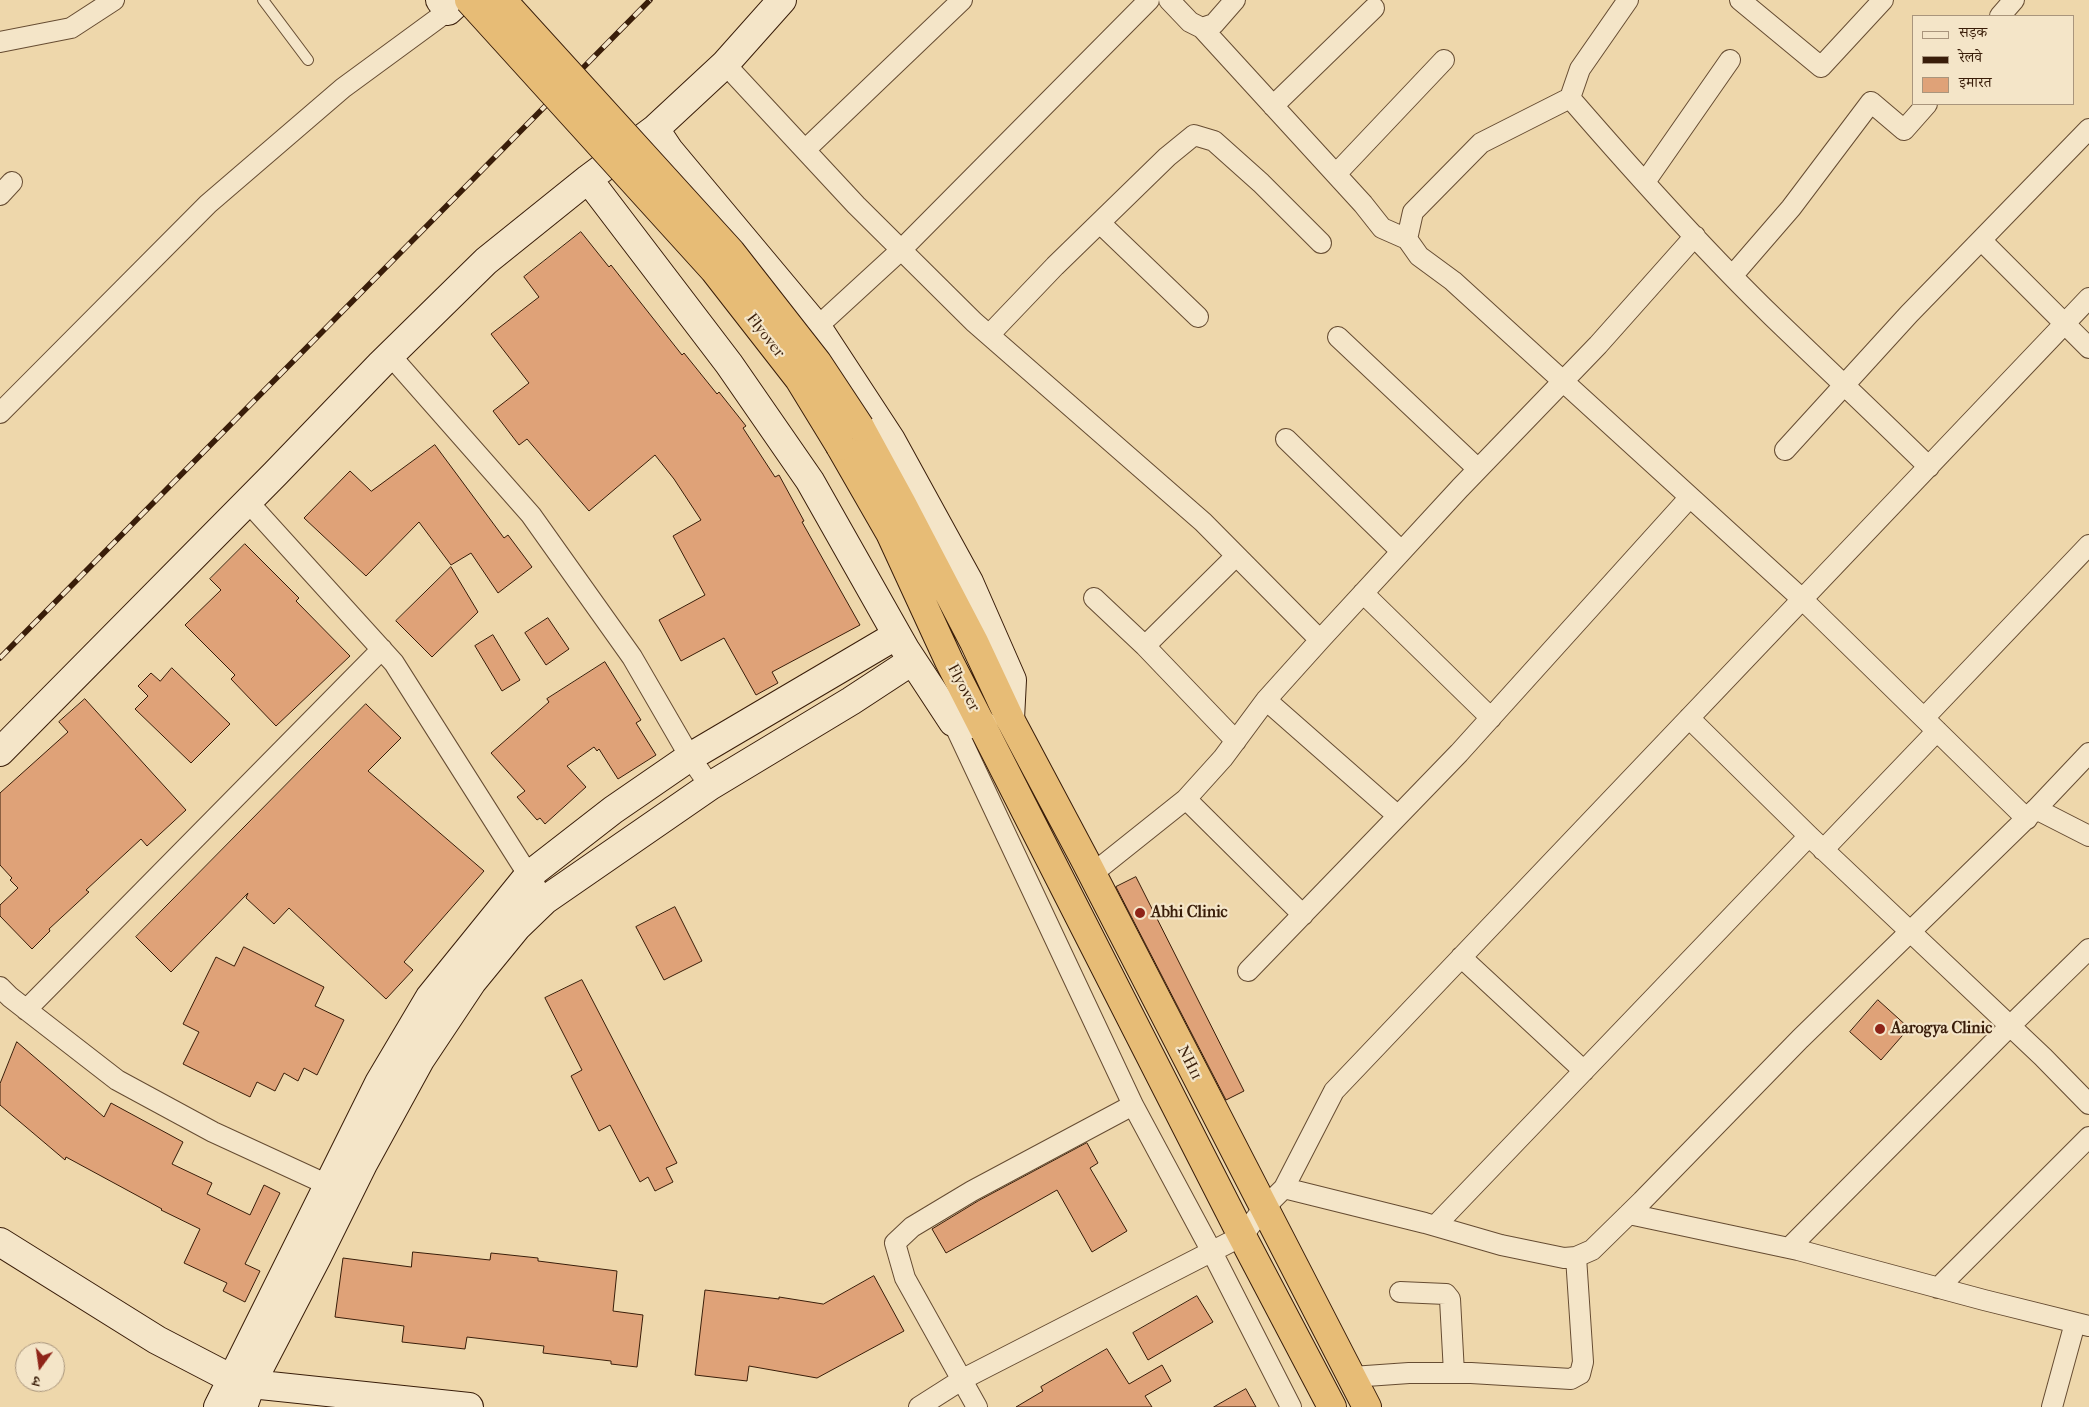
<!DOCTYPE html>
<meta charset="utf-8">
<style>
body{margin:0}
#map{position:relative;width:2089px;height:1407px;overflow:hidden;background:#eed7ab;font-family:"IM FELL French Canon","Noto Serif Devanagari",serif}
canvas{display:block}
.legend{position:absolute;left:1912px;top:15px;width:162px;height:90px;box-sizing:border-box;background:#f4e5c8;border:1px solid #a9957c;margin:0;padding:6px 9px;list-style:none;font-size:15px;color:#391d09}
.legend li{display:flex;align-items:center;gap:10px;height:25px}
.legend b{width:25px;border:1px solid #a9957c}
.north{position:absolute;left:15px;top:1342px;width:50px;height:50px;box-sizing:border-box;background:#f4e5c8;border:1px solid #a9957c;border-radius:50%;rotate:194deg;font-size:14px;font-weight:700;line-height:20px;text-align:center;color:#391d09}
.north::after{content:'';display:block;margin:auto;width:18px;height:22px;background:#8f2418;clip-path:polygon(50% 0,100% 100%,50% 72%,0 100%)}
</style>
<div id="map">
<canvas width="2089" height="1407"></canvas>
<ul class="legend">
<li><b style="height:6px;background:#f4e5c8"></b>सड़क</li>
<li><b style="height:6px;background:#391d09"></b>रेलवे</li>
<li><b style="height:14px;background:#dfa278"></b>इमारत</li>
</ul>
<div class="north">उ</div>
</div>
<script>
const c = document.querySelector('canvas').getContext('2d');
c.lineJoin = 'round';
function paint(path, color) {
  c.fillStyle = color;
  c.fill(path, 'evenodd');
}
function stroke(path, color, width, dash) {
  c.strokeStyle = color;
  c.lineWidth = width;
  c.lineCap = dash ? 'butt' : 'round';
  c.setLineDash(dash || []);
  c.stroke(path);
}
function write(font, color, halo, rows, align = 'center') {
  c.font = font + ' "IM FELL French Canon",serif';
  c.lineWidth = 4.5;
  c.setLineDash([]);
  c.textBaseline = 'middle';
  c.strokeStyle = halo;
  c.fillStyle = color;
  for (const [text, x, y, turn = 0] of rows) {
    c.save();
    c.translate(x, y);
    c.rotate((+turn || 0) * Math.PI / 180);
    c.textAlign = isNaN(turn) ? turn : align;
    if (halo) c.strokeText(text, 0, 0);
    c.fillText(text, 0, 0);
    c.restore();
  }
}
const building = new Path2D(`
 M581,232L609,267L611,265L682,355L684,353L717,394L719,392L746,426L743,428L775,477L779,475L804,521L802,522L860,625L772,672L778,683L756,695L724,638L681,661L659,620L705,595L673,536L701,520L674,479L655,455L589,511L527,439L519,445L493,411L529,383L491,334L539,297L524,277Z
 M435,445L504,538L508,535L532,567L498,593L471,553L451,565L419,522L366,576L304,518L350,471L371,491Z
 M245,544L299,598L296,601L350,656L276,726L231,679L235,675L185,625L221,590L210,579Z
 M451,567L478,612L432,657L396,621Z
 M548,618L569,649L546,665L525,633Z
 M493,635L520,680L502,691L475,646Z
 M605,662L641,720L636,723L656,755L618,779L599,749L597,751L594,747L567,766L586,787L545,824L540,818L537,820L517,797L525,791L491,753L549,702L547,699Z
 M172,668L230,724L191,763L135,709L148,696L138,686L151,673L160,681Z
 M85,699L186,810L147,846L141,839L86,890L89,892L49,929L50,931L32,949L0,916V905L18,888L10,880L12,878L0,865V793L68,732L59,722Z
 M366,704L401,738L368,771L484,871L404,962L413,970L386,999L289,908L274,924L246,898L248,893L171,972L136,937Z
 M1136,877L1244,1091L1226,1100L1116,887Z
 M675,907L702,961L664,980L636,927Z
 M244,947L324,987L315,1006L344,1020L317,1075L304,1068L298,1081L284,1073L275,1091L257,1082L250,1097L183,1064L199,1032L183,1024L216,957L234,966Z
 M582,980L677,1163L666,1168L673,1182L655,1191L648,1177L640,1182L610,1125L599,1131L571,1076L582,1070L545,998Z
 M1878,1000L1909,1028L1881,1060L1850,1032Z
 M17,1042L104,1117L111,1103L183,1142L172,1164L212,1183L207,1194L250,1215L264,1185L280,1193L245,1264L260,1271L245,1302L223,1291L227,1283L184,1263L200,1229L161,1210L162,1209L66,1157L65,1160L0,1105V1084Z
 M1087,1143L1098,1163L1090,1168L1127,1231L1092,1252L1057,1190L946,1253L932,1229L978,1201Z
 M413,1252L490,1260L491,1253L538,1258V1261L617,1271L613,1311L643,1315L637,1367L611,1364V1361L543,1353L544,1346L467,1337L465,1349L402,1342L404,1326L335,1317L343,1258L411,1267Z
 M874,1276L904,1331L817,1378L749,1366L747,1381L695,1375L705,1290L779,1299V1297L823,1304Z
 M1197,1296L1213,1322L1148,1360L1133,1333Z
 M1107,1349L1129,1384L1162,1365L1171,1381L1145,1396L1152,1407H1016L1043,1391L1041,1387Z
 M1246,1389L1256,1407H1214Z`);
paint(building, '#dfa278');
stroke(building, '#391d09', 1);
const lane = new Path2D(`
 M263,0L308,60`);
const street = new Path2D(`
 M1169,0L1190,22L1202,28L1363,204L1382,228L1407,239
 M1628,0L1580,69L1570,98C1635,173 1702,248 1773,317C1825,367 1877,416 1929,467
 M1740,0L1821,67L1883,0
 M2000,16L2014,0
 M1202,28L1214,24L1235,0
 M0,42L71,28L114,0
 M725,64L856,205L974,322L1203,522L1320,640
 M1570,98L1481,143L1413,212L1407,239L1419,256L1453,281L1802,599L2027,819
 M1273,106L1374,8
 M805,150L962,0
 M1336,174L1444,60
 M1645,182L1730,60
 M0,195L12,182
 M1100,223L1198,317
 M1982,241L2089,348
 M1733,275L1791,208L1871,102L1904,130L1927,104
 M817,327L901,250L1149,0
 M989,335L1055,266L1167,157L1194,135L1214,141L1261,183L1321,243
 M1338,337L1478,469
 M390,355L531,515L632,657L690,757L710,786
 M0,413L208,204L343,88L448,11
 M1286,439L1401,551
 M1785,450L1909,314L2089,129
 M248,502L394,663L536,887
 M1363,593L1491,718
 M1094,598L1145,646
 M1266,700L1398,816
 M1689,718L1809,836L2043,1057L2089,1104
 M1924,718L2089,545
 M953,722L1133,1105L1212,1252L1291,1407
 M1236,741L1145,646L1236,556
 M1186,799L1303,915
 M2036,809L2089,836
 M1823,850L1937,731
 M1092,874L1186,799L1223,758L1266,700L1320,640L1460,488L1598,345L1695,236
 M1461,957L1584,1071
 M1248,971L1459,753L1690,497
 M0,987L10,997L117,1080L213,1132L339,1190
 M26,1010L382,649
 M1284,1188L1425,1223L1501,1245L1564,1258L1576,1257L1592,1250L1642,1201L1800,1039L2036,809L2089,753
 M1629,1214L1798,1250L1984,1300L2089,1326
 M1435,1226L1809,836
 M1789,1248L2010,1026L2089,949
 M1938,1288L2089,1137
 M1400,1292L1446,1294L1450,1299L1454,1373
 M1352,1377L1409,1373H1471L1571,1379L1580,1374L1583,1362L1576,1257
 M919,1407L963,1379L1242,1236L1264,1208L1284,1188L1334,1091L2089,298
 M977,1407L905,1278L895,1243L912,1227L972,1191L1133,1105
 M2052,1407L2075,1323`);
const secondary = new Path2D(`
 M440,0L448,11L460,0
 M655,129L669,150L817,327L891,440L969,582L1012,680L1010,719
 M588,179L729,364L810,481L905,649L953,722L983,725
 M0,752L275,474L381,364L486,261L588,179L655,129L725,64L782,0
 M0,1242L157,1340L232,1379L251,1384L469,1407
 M218,1407L379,1083L430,997L528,876L613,810L690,757L897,635
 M243,1407L251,1384L317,1257L363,1164L420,1060L472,982L517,927L545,900L710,786L851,701L912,661`);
const highway = new Path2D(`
 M860,427L902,504L974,642L1010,719L1085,860L1367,1407
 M840,446L890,533L949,661L1242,1236L1332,1407`);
stroke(lane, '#664c32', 12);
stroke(street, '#664c32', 22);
stroke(secondary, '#391d09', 30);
stroke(highway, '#391d09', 30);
stroke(lane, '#f4e5c8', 10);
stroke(street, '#f4e5c8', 20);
stroke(secondary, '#f4e5c8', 28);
stroke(highway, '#e7bc76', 28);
const rail = new Path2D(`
 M0,658L650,0`);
stroke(rail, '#391d09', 5.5);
stroke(rail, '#f4e5c8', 4, [11]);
const highwayBridge = new Path2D(`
 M469,0L714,270L799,379L840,446
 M502,0L731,252L817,362L860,427`);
stroke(highwayBridge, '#391d09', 30, []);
stroke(highwayBridge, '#e7bc76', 28);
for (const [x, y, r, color] of [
 [1140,913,6,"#8f2418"],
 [1880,1029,6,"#8f2418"]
]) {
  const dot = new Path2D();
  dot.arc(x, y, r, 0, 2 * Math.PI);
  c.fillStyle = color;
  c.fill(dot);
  stroke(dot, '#f4e5c8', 2);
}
write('16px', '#391d09', '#f4e5c8', [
 ["Flyover",765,336,52],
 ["Flyover",963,688,62],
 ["NH11",1189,1063,63]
]);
write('bold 16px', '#391d09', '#f4e5c8', [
 ["Abhi Clinic",1151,913],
 ["Aarogya Clinic",1891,1029]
], 'left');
</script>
